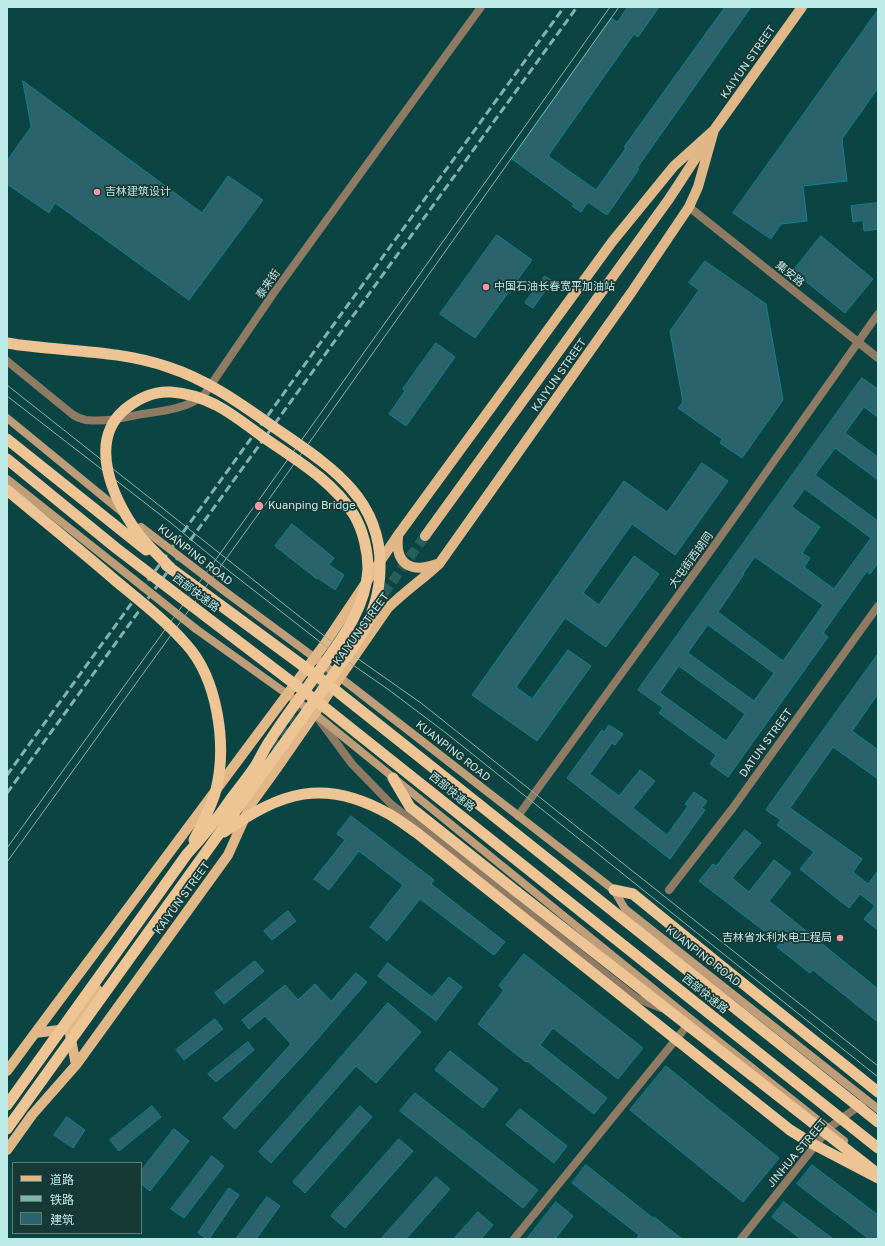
<!DOCTYPE html>
<meta charset="utf-8">
<style>
body{margin:0}
#map{position:relative;width:885px;height:1246px;overflow:hidden;background:#0b4543;font-family:"Golos Text","Noto Sans SC",sans-serif}
canvas{display:block}
.frame{position:absolute;inset:0;border:8px solid #bdebe7;pointer-events:none}
.legend{position:absolute;left:12px;top:1162px;width:130px;height:72px;box-sizing:border-box;background:#183836;border:1px solid #5a807d;margin:0;padding:5px 7px;list-style:none;font-size:12px;color:#bdebe7}
.legend li{display:flex;align-items:center;gap:8px;height:20px}
.legend b{width:20px;border:1px solid #5a807d}
</style>
<div id="map">
<canvas width="885" height="1246"></canvas>
<div class="frame"></div>
<ul class="legend">
<li><b style="height:5px;background:#e2b787"></b>道路</li>
<li><b style="height:5px;background:#81b3b0"></b>铁路</li>
<li><b style="height:11px;background:#2b636c"></b>建筑</li>
</ul>
</div>
<script>
const c = document.querySelector('canvas').getContext('2d');
c.lineJoin = 'round';
function paint(path, color) {
  c.fillStyle = color;
  c.fill(path, 'evenodd');
}
function stroke(path, color, width, dash) {
  c.strokeStyle = color;
  c.lineWidth = width;
  c.lineCap = dash ? 'butt' : 'round';
  c.setLineDash(dash || []);
  c.stroke(path);
}
function write(font, color, halo, rows, align = 'center') {
  c.font = font + ' "Golos Text","Noto Sans SC",sans-serif';
  c.lineWidth = 3.5;
  c.setLineDash([]);
  c.textBaseline = 'middle';
  c.strokeStyle = halo;
  c.fillStyle = color;
  for (const [text, x, y, turn = 0] of rows) {
    c.save();
    c.translate(x, y);
    c.rotate((+turn || 0) * Math.PI / 180);
    c.textAlign = isNaN(turn) ? turn : align;
    if (halo) c.strokeText(text, 0, 0);
    c.fillText(text, 0, 0);
    c.restore();
  }
}
const building = new Path2D(`
 M628,7H659L638,37L634,34L548,156L596,190L626,148L624,147L725,7H751L637,168L639,169L607,215L588,202L581,212L572,206L574,204L512,159L611,18L617,22Z
 M878,10V88L842,139L847,181L803,186L807,221L781,224L771,239L733,213Z
 M23,81L202,213L228,176L263,200L189,300L55,203L49,213L7,184V161L31,127Z
 M878,203V229L864,231L863,220L853,222L851,206Z
 M497,235L532,260L475,338L440,314Z
 M821,236L873,279L845,313L793,271Z
 M705,261L766,304L783,400L742,458L720,443L722,439L678,408L683,402L670,331L699,290L689,283Z
 M545,276L552,281L533,308L525,303Z
 M436,343L455,357L406,426L389,414L405,391L403,389Z
 M862,378L878,389V417L864,407L845,433L878,457V480L835,448L815,475L878,521V563L870,574L867,571L823,633L828,637L728,777L710,764L716,755L659,713L663,708L638,690ZM805,489L871,538L834,589L804,567L810,558L802,553L820,527L792,507ZM755,557L823,605L783,661L718,612L744,574H743ZM708,625L774,673L754,701L688,653ZM679,666L745,714L726,741L660,693Z
 M702,463L728,481L675,555L632,524L583,593L599,605L634,556L659,574L606,647L565,618L516,687L532,699L568,650L591,666L537,741L472,695L624,481L667,512Z
 M292,524L334,558L329,565L344,575L335,590L318,578L317,579L275,546Z
 M878,654V694L852,731L878,750V779L833,747L790,808L862,859L853,872L868,884L878,871V930L864,919L875,906L860,894L849,908L800,869L814,852L777,825L781,820L766,810Z
 M609,725L623,734L615,745L612,743L590,774L619,796L640,770L655,781L633,808L667,835L688,806L685,804L694,792L707,801L702,808L705,810L670,859L567,778L602,730L604,732Z
 M351,816L434,880L431,884L505,942L494,955L420,899L387,941L370,927L403,885L359,851L329,890L314,879L345,840L337,834Z
 M745,830L761,843L732,878L749,892L774,860L791,873L769,901L878,989V1022L813,970L810,973L777,947L780,943L699,881L713,864L716,866Z
 M288,911L296,921L272,940L264,931Z
 M524,954L643,1048L618,1079L553,1028L540,1045L607,1098L594,1114L527,1061L526,1062L478,1024L504,990L499,986Z
 M255,961L264,971L224,1004L215,993Z
 M388,963L432,997L449,977L462,987L436,1021L378,976Z
 M356,973L367,982L307,1051L235,1129L223,1118L291,1044L265,1016L249,1029L242,1020L285,985L298,1000L315,984L331,1001Z
 M388,1003L421,1032L376,1083L356,1066L271,1163L259,1152Z
 M215,1019L223,1029L184,1060L176,1050Z
 M248,1042L254,1050L216,1082L208,1074Z
 M450,1051L498,1089L483,1108L435,1070Z
 M666,1066L779,1158L743,1202L630,1110Z
 M415,1093L538,1190L523,1208L400,1111Z
 M152,1106L161,1117L119,1151L110,1140Z
 M360,1106L372,1117L305,1193L293,1182Z
 M520,1109L567,1146L554,1163L506,1125Z
 M67,1117L85,1130L73,1148L54,1135Z
 M174,1129L189,1141L150,1191L141,1184V1171Z
 M399,1139L413,1151L345,1228L331,1216Z
 M212,1156L224,1166L184,1218L171,1209Z
 M586,1165L653,1218L654,1217L682,1239H636L639,1235L572,1183Z
 M812,1165L878,1215V1239H869L797,1184Z
 M436,1177L450,1189L406,1239H381Z
 M229,1188L239,1195L209,1239H207L198,1233Z
 M267,1197L280,1206L256,1239H236Z
 M556,1202L573,1216L555,1239H527Z
 M784,1202L833,1239H801L772,1217Z
 M478,1212L493,1225L481,1239H454Z`);
paint(building, '#2b636c');
stroke(building, '#0c8393', 1);
stroke(new Path2D(`
 M375,606L425,536
 M263,760L364,623`), '#265e5c', 10, [10, 5]);
stroke(new Path2D(`
 M7,361L72,414C76,417 81,419 86,420C105,422 123,418 142,414C163,411 186,409 204,395L273,294L481,7
 M518,816L709,553L878,314
 M514,1239L690,1022
 M741,1239L829,1128L867,1100`), '#8f7b63', 8);
stroke(new Path2D(`
 M689,207L878,358
 M318,718L352,764L392,805L636,998L661,1008
 M669,890L732,809L878,606`), '#8f7b63', 8);
stroke(new Path2D(`
 M7,418L123,513
 M7,479L113,563
 M227,593L315,658L614,890L625,909L878,1109
 M196,629L315,714L692,1020L844,1141`), '#be9d78', 8);
stroke(new Path2D(`
 M425,536L669,199L714,130L802,7
 M398,537C395,566 413,573 437,564
 M35,1033L324,645L398,535L612,242L674,166L714,130
 M76,1065L228,855L251,804L277,768L388,608C404,592 423,579 439,564L631,293L689,207L698,187L714,130
 M7,1071L35,1033L67,1029
 M7,1150L32,1115L76,1065L69,1029L97,989`), '#e2b787', 10);
stroke(new Path2D(`
 M393,778L410,807L517,892
 M614,890L633,894L725,969`), '#eec495', 11);
stroke(new Path2D(`
 M7,385L328,639L354,656L421,703L878,1066
 M7,396L171,523L229,571L324,645L389,690L446,733L878,1077
 M7,848L256,504L610,7
 M7,862L262,509L619,7`), '#81b3b0', 1);
stroke(new Path2D(`
 M7,775L564,7
 M7,793L577,7`), '#81b3b0', 3, [8, 4]);
stroke(new Path2D(`
 M141,527L227,593
 M113,563L196,629`), '#be9d78', 8);
stroke(new Path2D(`
 M7,343C60,352 116,349 168,367C208,380 241,404 275,428C327,464 382,497 380,568C380,594 372,617 359,639L7,1129
 M7,439L146,550
 M7,459L116,548L318,702L878,1148
 M7,490C43,520 80,550 116,581C140,601 165,620 186,644C218,679 227,745 216,790C211,808 202,824 194,840
 M166,565L329,685L878,1122
 M224,832C281,792 324,777 389,814C398,819 407,826 417,833L790,1130L811,1143L878,1178
 M517,892L873,1170
 M725,969L878,1092
 M7,1105L187,854C203,837 217,819 230,800C239,788 248,777 256,765C261,757 265,747 271,739C287,714 306,690 323,665C344,636 366,606 368,569C368,551 363,530 354,515C333,481 295,459 263,437C248,426 233,414 216,405C202,398 187,393 171,392C154,391 137,399 124,410C87,443 114,500 137,532C147,546 161,557 172,570`), '#eec495', 11);
for (const [x, y, r, color] of [
 [97,192,4,"#f39aa8"],
 [486,287,4,"#f39aa8"],
 [259,506,5,"#f39aa8"],
 [840,938,4,"#f39aa8"]
]) {
  const dot = new Path2D();
  dot.arc(x, y, r, 0, 2 * Math.PI);
  c.fillStyle = color;
  c.fill(dot);
  stroke(dot, '#183836', 1.5);
}
write('11px', '#bdebe7', '#183836', [
 ["KAIYUN STREET",748,62,-55],
 ["集安路",790,274,39],
 ["泰来街",268,284,-55],
 ["KAIYUN STREET",559,375,-55],
 ["KUANPING ROAD",195,555,38],
 ["大屯街西胡同",691,560,-54],
 ["西部快速路",196,593,37],
 ["KAIYUN STREET",361,629,-54],
 ["DATUN STREET",766,743,-54],
 ["KUANPING ROAD",453,751,38],
 ["西部快速路",452,792,39],
 ["KAIYUN STREET",182,898,-54],
 ["KUANPING ROAD",703,956,38],
 ["西部快速路",705,994,39],
 ["JINHUA STREET",797,1153,-50]
]);
write('11px', '#bdebe7', '#183836', [
 ["吉林建筑设计",105,192],
 ["中国石油长春宽平加油站",494,287],
 ["Kuanping Bridge",268,506],
 ["吉林省水利水电工程局",832,938,"right"]
], 'left');
</script>
